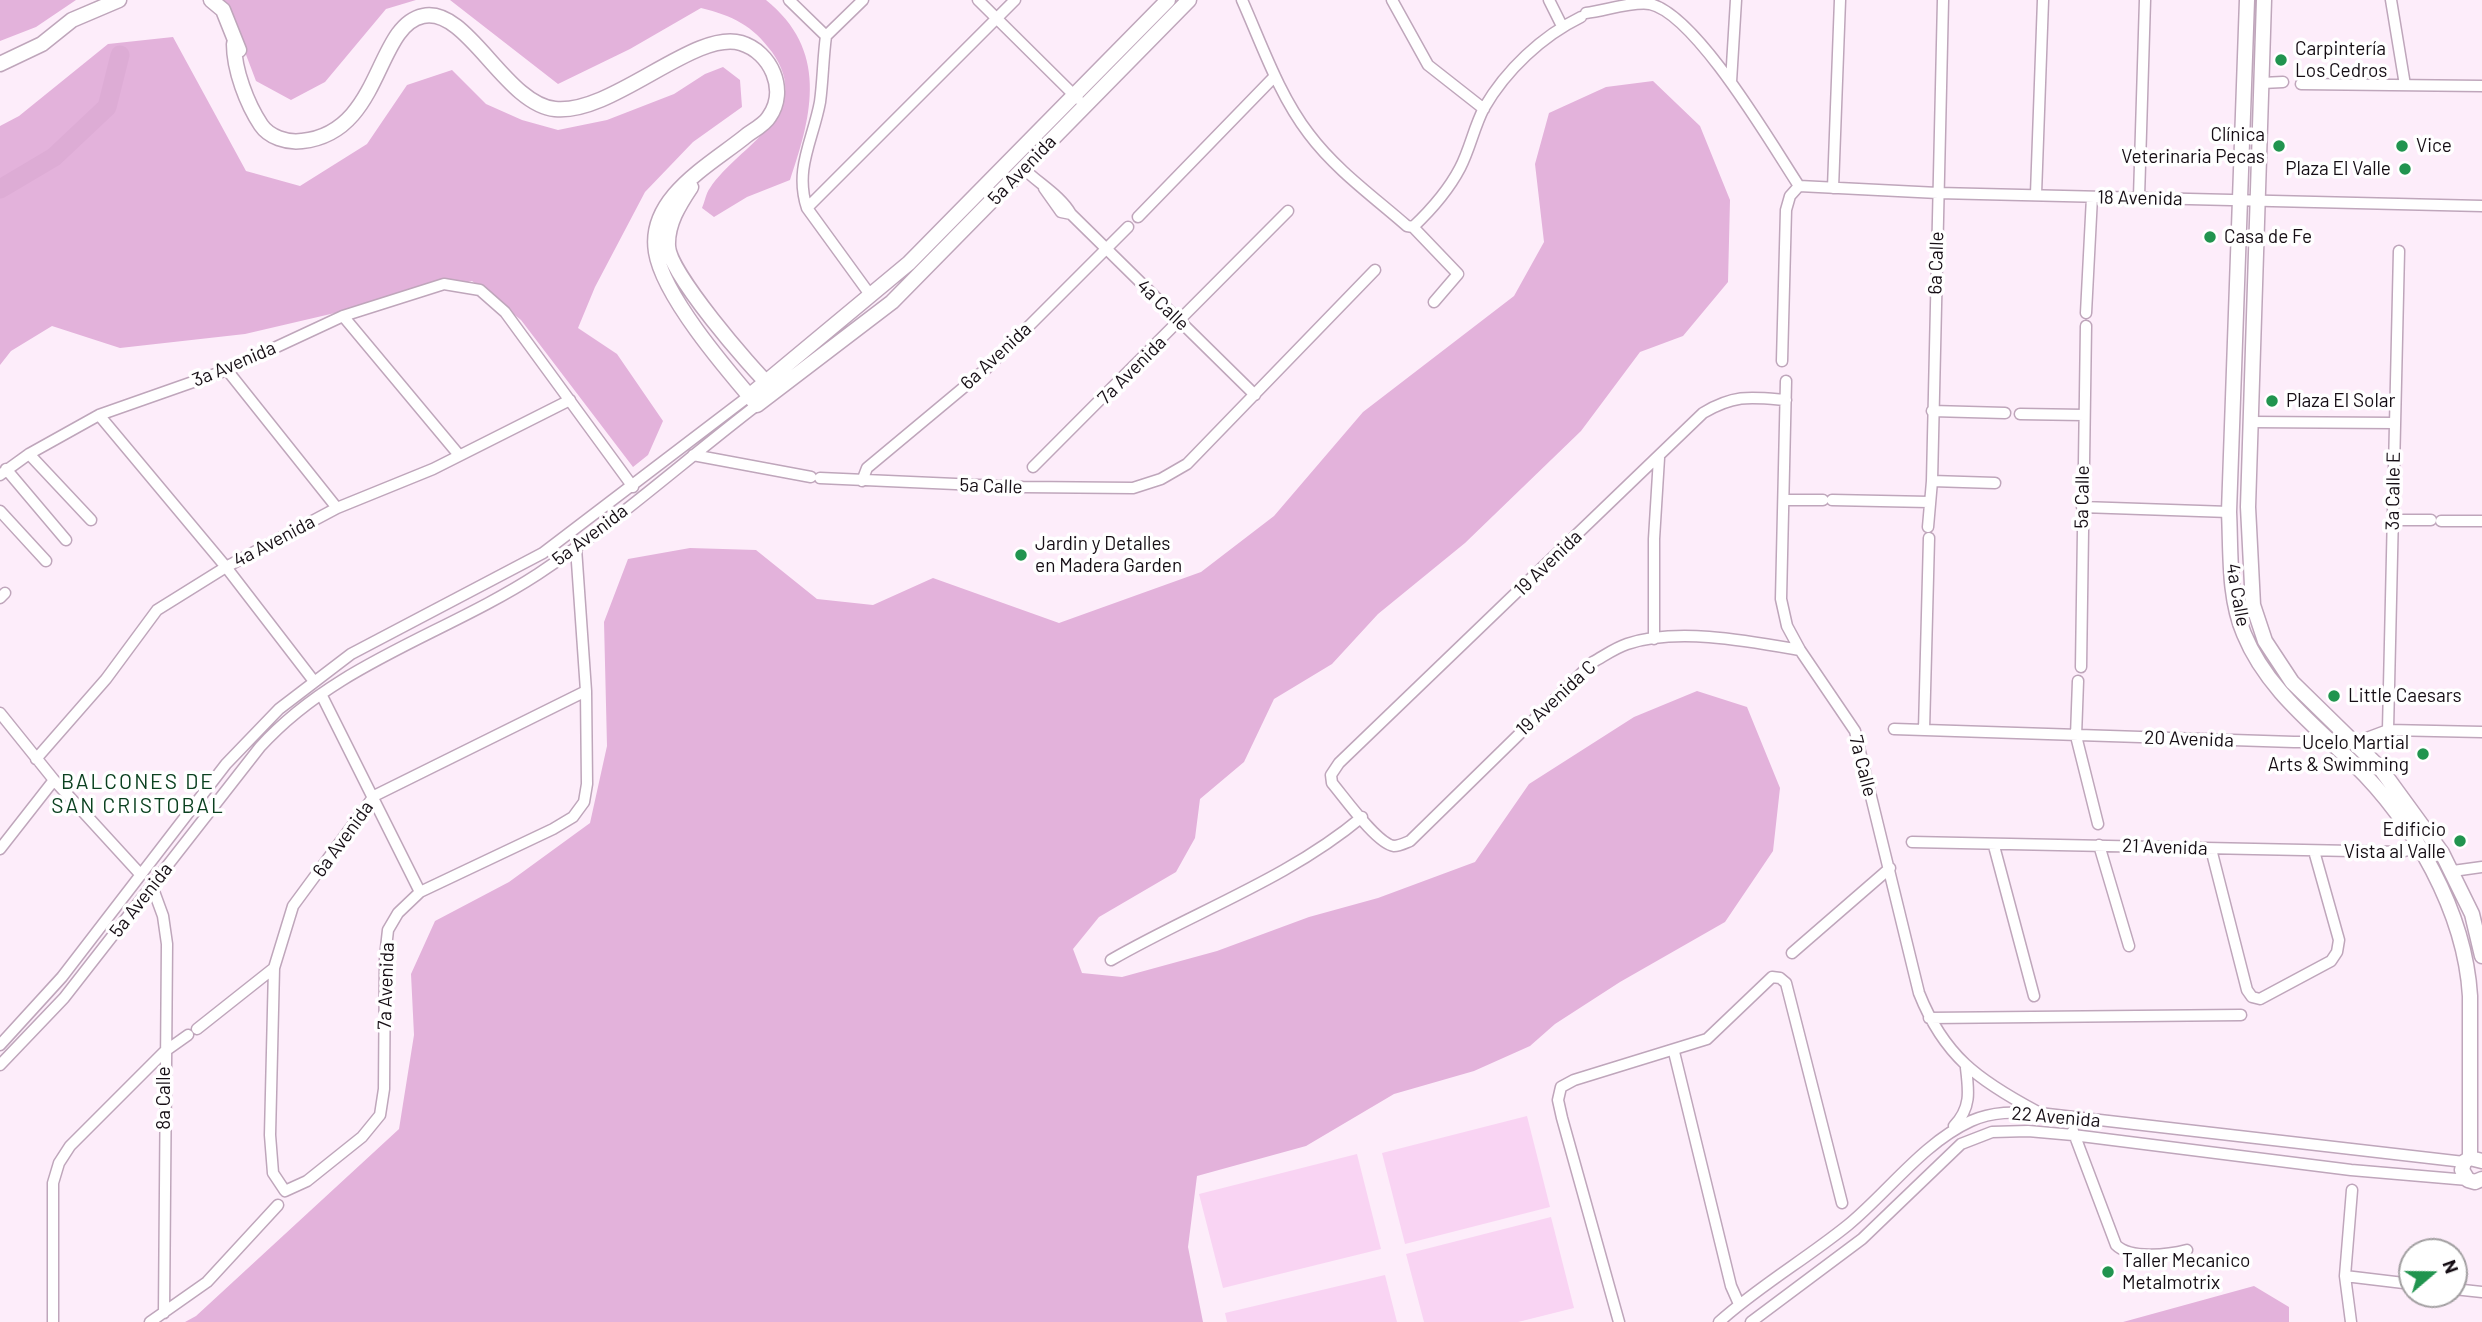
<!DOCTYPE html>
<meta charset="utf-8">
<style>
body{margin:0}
#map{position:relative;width:2482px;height:1322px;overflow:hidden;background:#fdedfa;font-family:Barlow,sans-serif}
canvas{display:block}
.north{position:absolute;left:2398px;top:1238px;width:70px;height:70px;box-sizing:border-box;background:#fff;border:2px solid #a29fa1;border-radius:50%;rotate:70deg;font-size:19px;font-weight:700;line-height:28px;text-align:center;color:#160e15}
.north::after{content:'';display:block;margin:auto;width:24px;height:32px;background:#21944f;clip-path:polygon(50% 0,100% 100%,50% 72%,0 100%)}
</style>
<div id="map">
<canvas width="2482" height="1322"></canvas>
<div class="north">N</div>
</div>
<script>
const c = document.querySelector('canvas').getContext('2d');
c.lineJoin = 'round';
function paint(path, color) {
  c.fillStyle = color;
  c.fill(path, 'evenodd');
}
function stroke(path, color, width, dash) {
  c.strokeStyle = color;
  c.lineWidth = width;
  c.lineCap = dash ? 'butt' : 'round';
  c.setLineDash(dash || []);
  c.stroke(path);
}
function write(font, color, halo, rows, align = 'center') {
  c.font = font + ' Barlow,sans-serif';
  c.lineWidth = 7;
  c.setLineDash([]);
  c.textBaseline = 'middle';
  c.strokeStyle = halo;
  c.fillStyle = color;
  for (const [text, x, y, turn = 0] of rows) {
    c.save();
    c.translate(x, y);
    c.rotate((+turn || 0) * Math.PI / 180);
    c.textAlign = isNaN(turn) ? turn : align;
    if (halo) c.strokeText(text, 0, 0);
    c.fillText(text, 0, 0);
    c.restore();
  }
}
paint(new Path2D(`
 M1527,1116L1550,1207L1405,1244L1382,1153Z
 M1357,1154L1381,1249L1223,1288L1199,1194Z
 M1551,1217L1574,1308L1518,1322H1424L1406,1254Z
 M1385,1275L1397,1322H1227L1225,1313Z`), '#f9d4f3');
paint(new Path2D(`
 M0,0H76L36,27L0,41Z
 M221,0H416L386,9L325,82L291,100L256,81L229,10Z
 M450,0H766C828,50 813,113 790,180L747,197L714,217L702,208C705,201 706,193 710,188C739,145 816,114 772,52C752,25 733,16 701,8L630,49L558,84Z
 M173,37L246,171L300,186L367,144L407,85L452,70L486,104L522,120L558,130L607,120L674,94L705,74L723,67L740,80L742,107L693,142L645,192L595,287L578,328L617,354L663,421L648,455L633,467L521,320L472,281L245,334L120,348L52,326L11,351L0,365V126L19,116L108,44Z
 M1653,81L1700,126L1730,200L1728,282L1683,336L1640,352L1581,431L1465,543L1378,614L1332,664L1274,699L1244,762L1200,799L1195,838L1176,872L1099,917L1073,949L1082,973L1122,977L1217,951L1309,917L1378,898L1475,862L1529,784L1634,717L1697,691L1747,707L1780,788L1773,851L1725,922L1620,982L1555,1024L1530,1046L1474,1071L1394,1094L1306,1146L1197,1176L1188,1247L1203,1322H185L196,1316L399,1129L414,1035L411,974L435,921L509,882L590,823L607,746L604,622L628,559L690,548L756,550L817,599L873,605L933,578L1059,623L1201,572L1274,516L1363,412L1514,296L1544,242L1535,164L1549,113L1606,87Z
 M2254,1286L2289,1307V1322H2123Z`), '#e3b2db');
stroke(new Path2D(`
 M0,189L54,157L107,107L120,55`), '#ddacd5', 19);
const minor = new Path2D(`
 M789,0L826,36C823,58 823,80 820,102C813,140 794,169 807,208L871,296
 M978,0L1078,99
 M1242,0C1262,45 1279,95 1309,134C1336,170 1374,197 1407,226L1413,227L1458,274L1434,302
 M1392,0L1428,65L1484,109
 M1549,0L1562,26
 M2391,0L2405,85
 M1586,13C1605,11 1632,1 1650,4C1696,14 1772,145 1799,186
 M826,36L863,0
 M1731,82L1736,0
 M2262,83L2283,82
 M2301,84L2482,86
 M1023,168C1039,184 1060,195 1071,214L1255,395
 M1799,186L1938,193L2482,206
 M1044,188L1061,212L1071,214
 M1833,188L1840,0
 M2036,194L2043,0
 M2139,197L2145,0
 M807,208L1015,0
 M1138,217L1275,76
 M1413,227C1432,209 1448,191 1460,168C1470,149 1474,127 1484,108C1506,70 1542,36 1581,17
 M2086,313L2092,197
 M343,316L459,455
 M1782,361L1786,210L1790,196L1799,186
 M227,370L337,508
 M1786,381L1781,599L1787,626L1800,650L1855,731L1919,993C1944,1056 1978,1080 2036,1111
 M1786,400C1751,397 1735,394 1703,413L1339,763L1331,775L1332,783C1344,797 1377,844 1394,846C1399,846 1405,843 1410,841L1593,662C1604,656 1615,648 1627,644C1677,627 1749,641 1800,650
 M1932,411L2005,413
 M2020,414L2084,415
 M99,415L226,567L313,680
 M2252,422L2394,423
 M29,454L91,520
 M693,455L811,477
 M1033,467L1288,211
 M6,469L66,540
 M0,475L29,454L99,415L227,370L343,316L444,284L480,290L505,312L633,487
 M820,478L1023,487L1133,488L1161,479L1187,464L1375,270
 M862,481L867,468L987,368L1128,227
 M1932,481L1995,483
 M1784,500H1823
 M1832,500L1929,502
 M2082,507L2229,512
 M0,511L46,561
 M2392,520H2431
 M2441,521H2482
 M1928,527L1932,481L1943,0
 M0,598L5,593
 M1654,639V539L1659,458
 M2081,667L2086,326
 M2078,681L2076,736L2098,824
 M321,694L420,892
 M0,713L54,780L141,875
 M1894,729L2294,742H2356L2388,730L2482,732
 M1924,730L1929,538
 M2388,730L2399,251
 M36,759L106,679L157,610L226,567L337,508L433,469L570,400
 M1912,842L2401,852L2418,847
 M2099,845L2129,946
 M1994,846L2034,996
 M0,849L54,780
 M2211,849L2247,990L2252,997L2260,999L2331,961L2337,952L2339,940L2314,851
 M2453,871L2482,867
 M152,886L163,916L167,944L164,1313
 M1792,953L1890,868
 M1111,960C1194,912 1288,879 1362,817
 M274,968L270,1135L273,1173L285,1191L307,1181L362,1137L380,1115L384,1089L385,957L388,930L398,913L420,892L553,829L573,817L584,802L587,784L586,691L576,548
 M1929,1018L2241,1015
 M197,1029L274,968L293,906L374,796L586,691
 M0,1045L62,977L226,764L279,709L351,654L543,553L749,396
 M1674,1052L1731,1286L1739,1304
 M0,1065L64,998L260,747C336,663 446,634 538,574C615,523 684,461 757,405
 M1954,1126C1971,1108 1969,1092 1966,1068
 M2073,1131L2116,1245C2130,1259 2168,1255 2187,1250
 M2345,1276L2412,1284
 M2454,1289L2482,1292
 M53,1322V1183L59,1163L70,1146L164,1052L188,1035
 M150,1322L207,1282L278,1205
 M1619,1322L1562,1118L1558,1100L1561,1087L1574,1080L1707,1039L1772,977L1780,978L1786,983L1842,1203
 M1719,1322C1759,1286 1806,1259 1848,1225C1888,1192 1923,1143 1971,1121C1993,1111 2015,1112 2039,1113L2464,1162
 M1751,1322L1862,1239L1961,1144L1992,1132L2028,1131L2073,1135L2351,1170L2468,1180
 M2351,1322L2345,1276L2352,1190`);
const major = new Path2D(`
 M211,0L223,10L239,50
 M2247,0L2229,512C2231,551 2228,597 2244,634C2266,688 2312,723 2353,763C2414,822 2465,912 2470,996V1158
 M2264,0L2248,507L2253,605L2265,641L2292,682L2380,768L2442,853L2472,914L2482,956
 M234,44C234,70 247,104 261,125C269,137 287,143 302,141C382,133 375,26 423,16C467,6 505,104 555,109C612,115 695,29 741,43C771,52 788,90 769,117C765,124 754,130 747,135C712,164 647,197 656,252C663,296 727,370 757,405L892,302L1189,0
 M0,64L42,44L72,20L119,0
 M691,187C679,205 667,224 668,246C669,273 750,367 772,388
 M749,396L909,263L1168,0
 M2482,1161L2470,1158L2464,1162L2462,1170L2468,1180L2475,1182L2482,1179`);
stroke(minor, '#bfa6bb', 13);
stroke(major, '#bfa6bb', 17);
stroke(minor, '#fff', 10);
stroke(major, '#fff', 14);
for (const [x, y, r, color] of [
 [2281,60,7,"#21944f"],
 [2279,146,7,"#21944f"],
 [2402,146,7,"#21944f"],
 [2405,169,7,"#21944f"],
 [2210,237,7,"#21944f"],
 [2272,401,7,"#21944f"],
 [1021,555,7,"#21944f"],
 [2334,696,7,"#21944f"],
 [2423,754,7,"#21944f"],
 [2460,841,7,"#21944f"],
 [2108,1272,7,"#21944f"]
]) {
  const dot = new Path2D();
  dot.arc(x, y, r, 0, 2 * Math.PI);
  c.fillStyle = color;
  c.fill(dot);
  stroke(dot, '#fff', 2.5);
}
write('19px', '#160e15', '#fff', [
 ["Carpintería",2295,49],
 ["Los Cedros",2295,71],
 ["Clínica",2265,135,"right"],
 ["Veterinaria Pecas",2265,157,"right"],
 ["Vice",2416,146],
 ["Plaza El Valle",2391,169,"right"],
 ["Casa de Fe",2224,237],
 ["Plaza El Solar",2286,401],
 ["Jardin y Detalles",1035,544],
 ["en Madera Garden",1035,566],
 ["Little Caesars",2348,696],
 ["Ucelo Martial",2409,743,"right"],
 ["Arts & Swimming",2409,765,"right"],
 ["Edificio",2446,830,"right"],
 ["Vista al Valle",2446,852,"right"],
 ["Taller Mecanico",2122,1261],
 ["Metalmotrix",2122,1283]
], 'left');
write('19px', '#160e15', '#fff', [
 ["5a Avenida",1022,170,-46],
 ["18 Avenida",2140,198,1],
 ["6a Calle",1936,263,-88],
 ["4a Calle",1163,305,44],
 ["6a Avenida",996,356,-43],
 ["3a Avenida",234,364,-23],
 ["7a Avenida",1132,370,-45],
 ["5a Calle",991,486,2],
 ["3a Calle E",2393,491,-89],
 ["5a Calle",2082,497,-89],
 ["5a Avenida",590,535,-37],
 ["4a Avenida",274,541,-28],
 ["19 Avenida",1548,563,-44],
 ["4a Calle",2238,595,80],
 ["19 Avenida C",1556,698,-43],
 ["20 Avenida",2189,739,2],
 ["7a Calle",1863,766,76],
 ["6a Avenida",343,839,-54],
 ["21 Avenida",2165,847,2],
 ["5a Avenida",141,900,-52],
 ["7a Avenida",386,986,-88],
 ["8a Calle",164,1098,-90],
 ["22 Avenida",2056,1117,5]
]);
c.letterSpacing = '2px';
write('21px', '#0b4120', '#fff', [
 ["BALCONES DE",138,782],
 ["SAN CRISTOBAL",138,806]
]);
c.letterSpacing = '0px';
</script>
